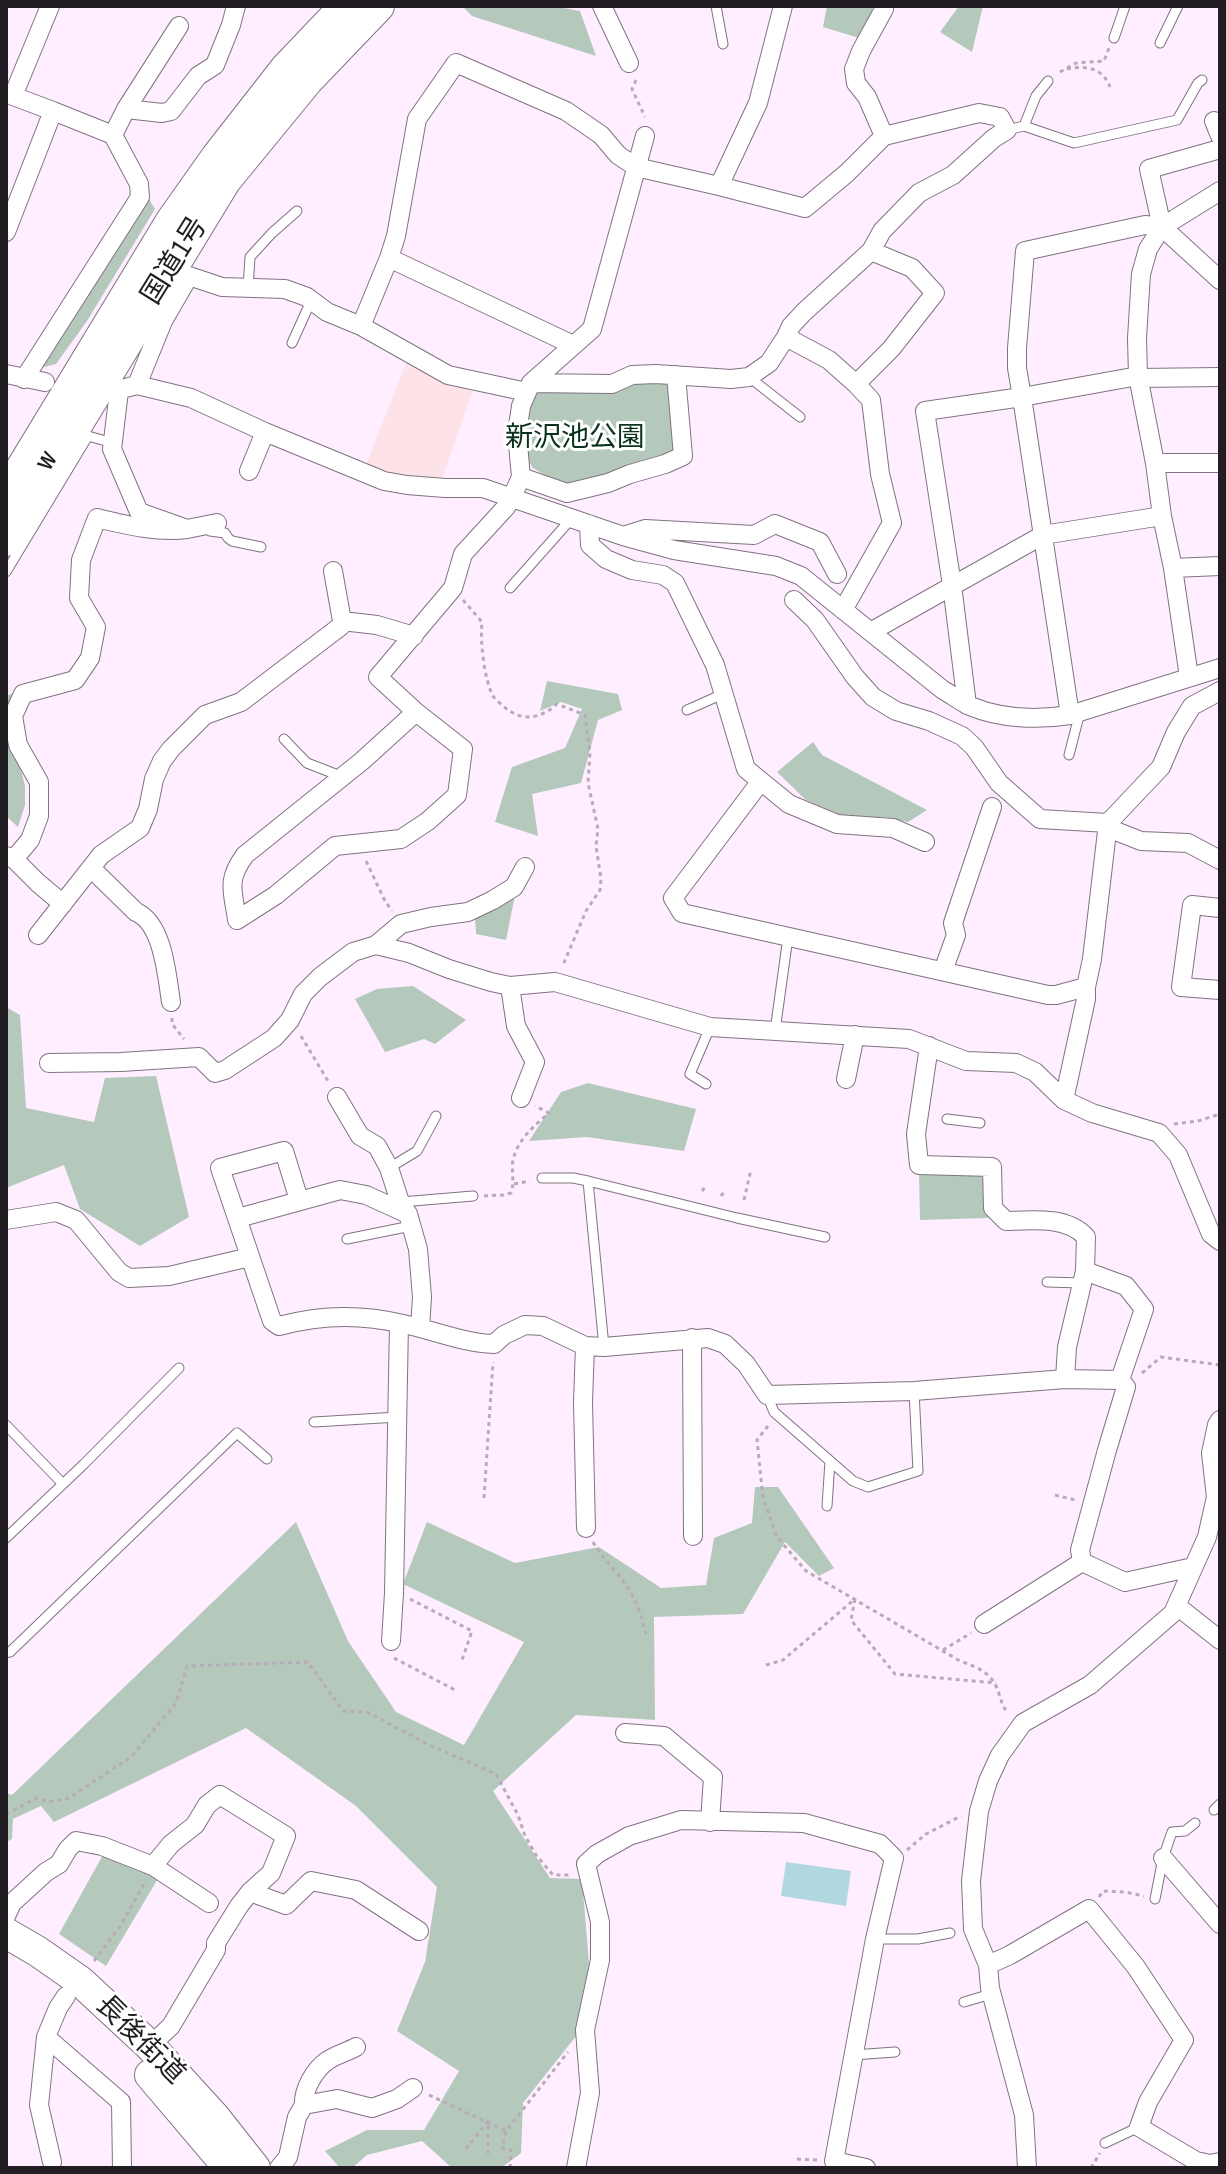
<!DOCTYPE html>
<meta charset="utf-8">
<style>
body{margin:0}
#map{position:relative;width:1226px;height:2174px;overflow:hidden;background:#feeeff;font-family:"Archivo Narrow",sans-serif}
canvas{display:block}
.frame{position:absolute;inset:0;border:8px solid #221d23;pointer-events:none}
</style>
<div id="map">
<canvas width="1226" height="2174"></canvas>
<div class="frame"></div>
</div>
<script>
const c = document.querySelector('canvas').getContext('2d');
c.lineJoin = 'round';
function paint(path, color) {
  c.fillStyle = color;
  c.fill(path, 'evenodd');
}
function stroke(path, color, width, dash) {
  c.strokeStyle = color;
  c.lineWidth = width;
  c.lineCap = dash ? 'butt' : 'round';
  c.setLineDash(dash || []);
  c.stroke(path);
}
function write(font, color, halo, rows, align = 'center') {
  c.font = font + ' "Archivo Narrow","Noto Sans JP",sans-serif';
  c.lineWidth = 6;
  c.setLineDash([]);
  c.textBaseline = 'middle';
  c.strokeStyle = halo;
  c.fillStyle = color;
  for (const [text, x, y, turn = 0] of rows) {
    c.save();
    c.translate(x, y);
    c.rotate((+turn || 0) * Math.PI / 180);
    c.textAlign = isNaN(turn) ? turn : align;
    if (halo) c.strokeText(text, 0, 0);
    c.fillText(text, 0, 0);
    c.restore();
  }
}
paint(new Path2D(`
 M407,361L474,386L442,479L407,478L366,465Z`), '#fde2e8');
paint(new Path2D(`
 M462,6H552L580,11L596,56L472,16Z
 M827,6H872L873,15L859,38L823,27Z
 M959,6H983L972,52L940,32Z
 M147,196L155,209L87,321L56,364L36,369Z
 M670,378L674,450L656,461L602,479L563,486L533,468L525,456L530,400L539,390L633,379Z
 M547,681L618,694L622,710L598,720L581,783L532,794L538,836L495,822L512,767L565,748L582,709L561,702L540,711Z
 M14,693L9,721L25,786V805L18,827L6,816V696Z
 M813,742L822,755L927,810L908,822L884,817H845L806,800L777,772Z
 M515,895L506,940L476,934L475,917Z
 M413,986L466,1020L435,1044L424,1039L385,1052L355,999L377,989Z
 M6,1007L20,1015L26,1108L94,1122L105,1078L156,1076L189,1217L140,1246L80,1209L64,1165L6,1188Z
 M588,1083L696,1109L684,1151L587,1137L529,1141L561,1092Z
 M919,1173H977L986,1181L988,1218L920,1220Z
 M755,1487H778L834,1568L819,1576L785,1542L743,1614L654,1617L655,1720L576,1715L493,1791L550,1878L582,1879L589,1963L581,2030L523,2103L521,2153L501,2168H452L422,2141L367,2155L352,2168H340L325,2151L367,2130H424L459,2071L397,2031L425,1962L437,1887L356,1806L246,1728L54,1822L41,1806L13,1819L12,1839L6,1842V1793L12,1795L296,1522L348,1641L396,1712L464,1745L524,1642L403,1584L427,1522L515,1563L599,1547L661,1588L706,1585L714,1538L752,1523Z
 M104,1853L159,1877L106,1966L59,1934Z`), '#b4c9bb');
paint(new Path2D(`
 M786,1862L851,1871L846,1906L781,1896Z`), '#b1d8e0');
const service = new Path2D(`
 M716,6L723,44
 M1114,38L1125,6
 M1160,43L1178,6
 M1024,126L1036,96L1048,81
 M1007,130L1024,126L1074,143L1177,120L1198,83L1202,80
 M248,289L250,257L272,233L297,211
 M292,343L311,301
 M749,377L800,417
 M210,531L225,533L228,538L232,541L261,547
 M6,572L88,436L113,443
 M510,588L572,518
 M687,710L723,694
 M284,739L307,763L343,777
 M1069,755L1080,712
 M775,1031L788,937
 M706,1084L690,1074L710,1027
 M947,1119L980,1123
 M389,1168L417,1151L436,1116
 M542,1178H573L588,1181
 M401,1202L473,1196
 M347,1239L411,1226
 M1047,1282L1082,1283
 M604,1347L588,1181L737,1218L825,1237
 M767,1395L774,1412L853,1481L868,1487L918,1471L914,1391
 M314,1422L398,1417
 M6,1425L63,1484
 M827,1506L830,1461
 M6,1538L84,1464L179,1368
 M6,1653L10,1652L237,1433L267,1459
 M1214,1810L1220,1804
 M1155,1899L1163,1858L1172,1832L1185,1831L1195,1823
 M875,1939H918L950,1933
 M964,2002L991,1994
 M853,2055L895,2052
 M1105,2143L1139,2127`);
const minor = new Path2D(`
 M602,6L629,63
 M783,6L758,103L719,186L805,208L847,173L884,136L867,97L856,83L854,69L861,51L884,9V6
 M126,109L162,113L171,111L198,76L215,65L231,25L236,6
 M53,111L113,135
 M1214,121L1220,136
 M1162,227L1149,169L1220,149
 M6,232L53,111L13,96L50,6
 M871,251L882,231L919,193L953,175L994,138L1007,130L1000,117L979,113L884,136
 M389,258L573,345
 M361,326L389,258L396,236L417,119L456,63L566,111L601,135L618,155L636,167L719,186
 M786,337L829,360L856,384
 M6,374L45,382
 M1138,376L1022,397L1017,368V348L1025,251L1145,225L1162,227L1220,280
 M1138,378L1220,377
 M24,379L140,197L139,184L113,135L126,109L179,26
 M531,383L612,384L632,375L656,374L731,379L749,377L769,363L786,337L791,326L804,312L871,251L912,268L935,293L891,349L856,384L871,400L880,474L892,523L843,610
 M137,385L163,321L189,276L222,287L285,289L307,297L327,312L361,326L448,375L527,392
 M119,391L112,449L139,512L187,529L217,523
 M110,392L137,385L191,398L265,432L384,481L407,485L445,488H483L623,536L674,550L776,566L801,576L943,690C952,695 961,702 970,706C1001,719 1038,720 1070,715L1220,668
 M1155,463H1220
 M249,471L265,432
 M521,477L567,493L608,483L630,474L665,464L683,456L676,375
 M589,524L590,545L606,559L632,570L663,575L675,583L715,665L746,769L789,804L837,824L893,828L925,842
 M623,536L645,529L754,535L775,524L820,542L837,574
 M1173,568L1220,566
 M333,571L342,621
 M794,600L815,620L855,677L873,697L896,711L929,721L962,736L974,747L999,783L1040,819L1108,823
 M872,631L1043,535L1162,516
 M1189,677L1173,568L1162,516L1155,463L1138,376L1137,338L1141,274L1148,249L1162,227L1220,191
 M967,705L952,585L925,411L1022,397L1070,715
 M416,712L362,761L245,855C226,881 233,890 237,920L276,895L335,846L401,839L428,821L457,795L463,749L416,712L378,677L453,588L463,554L506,507L512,497L521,477L517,433L521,406L531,383L592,329L645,136
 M761,781L673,898L682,913L1048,995H1056L1086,987
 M1108,828L1141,841L1188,843L1220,860
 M6,856L14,859L38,883L63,904
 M14,859L30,840L39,816V782L18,745L13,716L23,694L75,680L90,658L96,627L79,598L81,560L97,518C126,525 157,533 187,529
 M91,868L136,912C163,923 167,976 171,1002
 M1220,908L1192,905L1181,987L1220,990
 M38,935L101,855L140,828L148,809L154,779L162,761L171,749L205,715L241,702L341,626L342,621L377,625L414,636
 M376,945L409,953L449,969L491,982L510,986L555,982L710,1027L909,1039L966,1061L1016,1063L1035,1072L1064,1100L1092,1113L1159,1133L1178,1155L1211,1234L1220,1241
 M943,971L956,935L953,923L992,807
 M510,986L516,1026L535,1062L521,1098
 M929,1046L916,1134L919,1165L992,1167L993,1208L1006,1221C1032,1220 1067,1216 1086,1237L1085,1271L1067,1347L1065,1379
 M49,1063L121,1062L199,1057L215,1073L225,1070L274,1038L290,1020L303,994L320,977L353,952L376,945L401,924L431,917L468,912L493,900L514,887L525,867
 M846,1079L855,1035
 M337,1097L360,1136L377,1146L389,1168L400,1202L408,1214L418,1249L422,1297L420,1328
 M1064,1100L1086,999V987L1092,959L1108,823L1161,767L1176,732L1192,706L1220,691
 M299,1200L284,1151L220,1168L272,1321L279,1326C319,1315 362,1314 403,1324C433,1330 463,1343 494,1344L504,1335L525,1325L543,1326L585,1346L604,1347L708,1338L725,1344L746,1364L767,1395L914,1391L1065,1379L1120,1380L1126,1387L1107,1450L1080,1550L1082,1562
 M238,1218L340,1190L366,1195L408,1214
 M6,1220L56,1212L76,1220L119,1272L129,1278L169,1276L250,1257
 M1085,1271L1126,1286L1144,1309L1120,1380
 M692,1338L693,1536
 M585,1346L583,1402L586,1528
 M1177,1606L1220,1640
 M984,1624L1082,1562L1125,1582L1193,1567
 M391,1641L394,1593L399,1323
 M625,1733L664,1736L713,1777L710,1822
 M1163,1858L1220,1924
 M250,1892L286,1905L311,1881L356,1890L419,1931
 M6,1916L12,1903L46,1872L59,1864L68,1849L76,1841L102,1846L153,1866L209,1903
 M988,1965L1010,1955L1089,1909L1136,1967L1184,2040L1148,2102L1139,2127L1196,2161L1210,2164L1220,2162
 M46,2037L121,2102L122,2168
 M150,2046L171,2026L216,1950V1943L239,1906L250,1892L271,1873L286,1836L220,1795L207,1805L195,1825L171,1844L153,1866
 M304,2105C303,2090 314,2070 327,2061C335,2055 347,2052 356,2047
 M52,2162L39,2105L46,2037L58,2008L66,1996
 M279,2168L288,2157L297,2117L304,2105L337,2099L372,2108L397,2099L413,2088
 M576,2168L590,2093L585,2030L600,1960V1922L586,1864L597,1854L629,1836L681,1820L804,1823L880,1844L894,1858L875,1939L834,2161L866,2168
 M1027,2168L1024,2115L990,1988L988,1965L973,1929L971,1881L979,1811L988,1781L1000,1755L1023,1723L1090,1685L1173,1613L1207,1537L1216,1497L1211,1453L1217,1425L1220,1420`);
const primary = new Path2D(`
 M6,1933L37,1951L80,1981L150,2046L214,2116L255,2168
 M150,2075L229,2168`);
const trunk = new Path2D(`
 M6,495L172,221L218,156L286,69L346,6
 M6,540L225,180L307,80L378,6`);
stroke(service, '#807381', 11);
stroke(minor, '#807381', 20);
stroke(primary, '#807381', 32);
stroke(trunk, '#807381', 34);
stroke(new Path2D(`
 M1067,69C1086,65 1103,68 1110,87
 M1060,72L1076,63L1104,61L1109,48
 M636,80L632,89L645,117
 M463,600L482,622C480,641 484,679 493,696C494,698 500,703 502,705C520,722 539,720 557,704L585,715L590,753L588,783L598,829L596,846L601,879L600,890L586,911L563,965
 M366,861L384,899L392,911
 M172,1018V1024L184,1039
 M301,1036L328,1081
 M1174,1124L1198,1121L1220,1114
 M514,1184L530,1181
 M702,1191L705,1187
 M484,1196L503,1195L511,1193C515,1181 511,1171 513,1160C518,1139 534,1126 549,1113L535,1106
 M721,1196L724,1192
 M744,1200L750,1174L752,1173
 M1142,1373L1161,1357L1220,1365
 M768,1426L757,1440L763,1498L777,1537L806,1571L960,1661C979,1668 993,1673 999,1694C1002,1702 1002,1707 1008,1712
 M1055,1495L1075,1500
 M484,1498L493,1362
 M593,1542C602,1558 615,1569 625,1584C637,1600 642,1618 647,1638
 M410,1599L472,1631L461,1663
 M855,1599L851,1620L895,1674L996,1683
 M943,1650L971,1633
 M394,1658L457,1691
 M766,1665L783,1660L855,1599
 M6,1814L37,1798L48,1802L69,1798L131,1757L176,1703L187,1666L308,1662L343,1711L367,1712L429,1745L496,1774L518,1815L525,1836L536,1855L553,1875H572
 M907,1850L926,1834L961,1816
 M1099,1897L1103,1891L1125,1892L1144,1896
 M94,1961L121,1925L146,1880
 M429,2095L506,2131
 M466,2149L488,2121V2155
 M797,2159L818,2160
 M510,2168L511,2150L502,2148L506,2131L568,2052
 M1091,2168L1100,2153`), '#b7abb8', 3, [4, 4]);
stroke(service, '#fff', 9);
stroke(minor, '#fff', 18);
stroke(primary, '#fff', 30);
stroke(trunk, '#fff', 32);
write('28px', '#221d23', '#fff', [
 ["国道1号",175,261,-58],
 ["w",47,461,-59],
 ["長後街道",140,2040,45]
]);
write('28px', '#0b321e', '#fff', [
 ["新沢池公園",575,438]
]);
</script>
